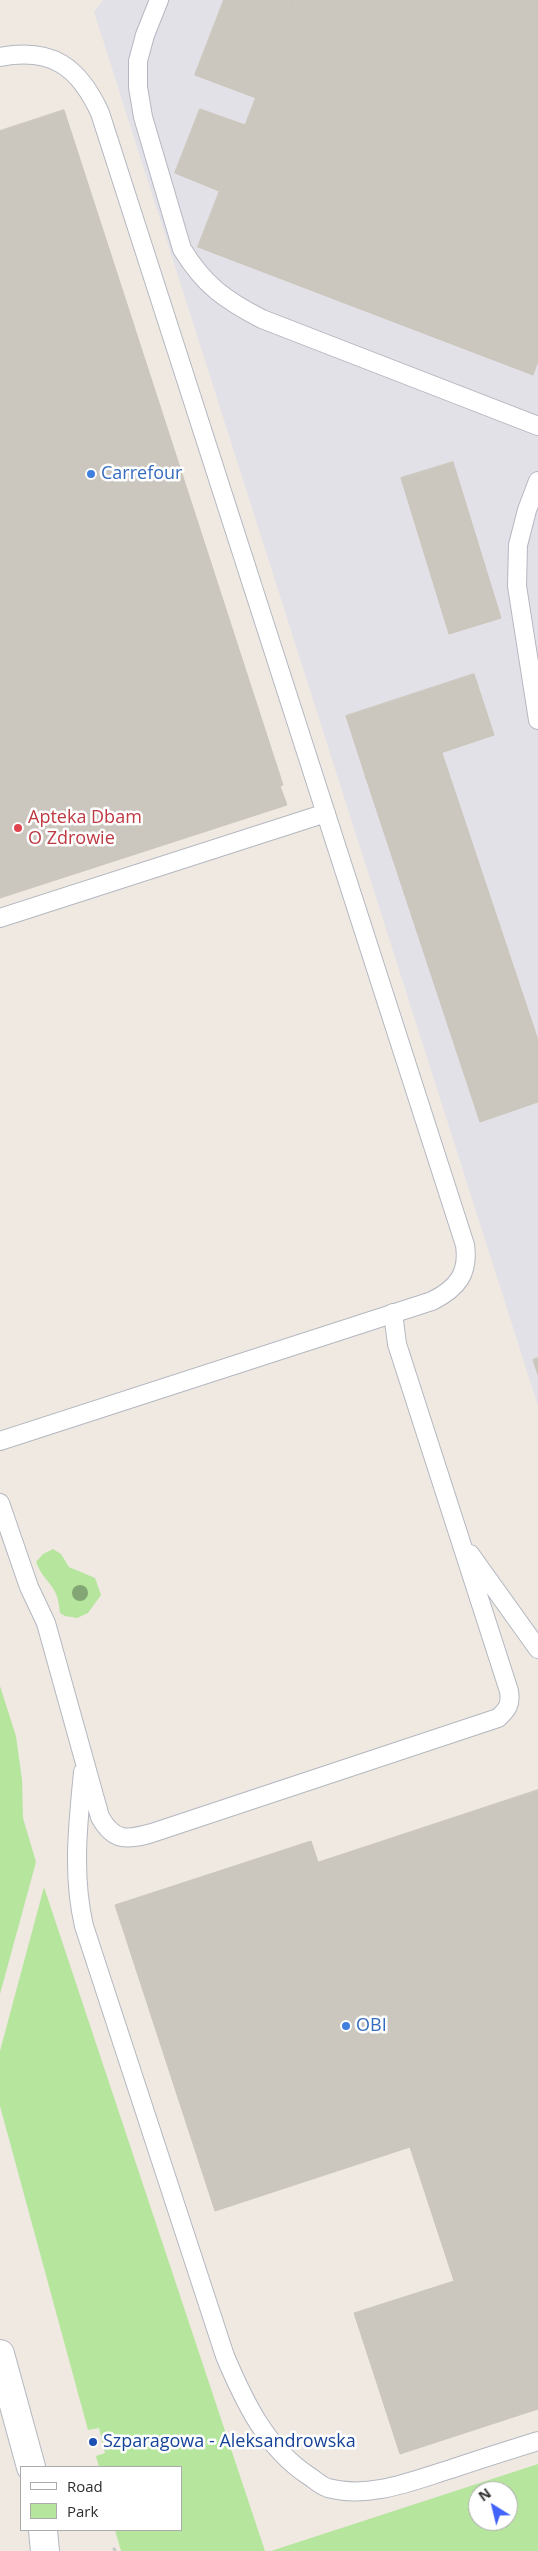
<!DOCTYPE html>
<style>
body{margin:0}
#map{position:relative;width:538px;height:2551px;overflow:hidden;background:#efe9e1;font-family:"Open Sans",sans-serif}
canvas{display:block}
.legend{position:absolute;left:20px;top:2466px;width:162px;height:65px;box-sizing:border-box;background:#fff;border:1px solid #ababab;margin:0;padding:6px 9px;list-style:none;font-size:15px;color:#2e2e2e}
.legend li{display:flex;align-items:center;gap:10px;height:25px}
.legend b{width:25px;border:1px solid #ababab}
.north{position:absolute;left:468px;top:2481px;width:50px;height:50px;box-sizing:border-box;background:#fff;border:1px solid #ababab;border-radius:50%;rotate:324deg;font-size:14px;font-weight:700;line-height:20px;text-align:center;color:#2e2e2e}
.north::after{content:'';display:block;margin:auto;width:18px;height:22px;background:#4264fb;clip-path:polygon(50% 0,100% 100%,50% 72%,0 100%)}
</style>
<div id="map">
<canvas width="538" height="2551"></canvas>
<ul class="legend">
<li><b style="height:6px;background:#fff"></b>Road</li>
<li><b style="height:14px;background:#b6e59e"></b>Park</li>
</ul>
<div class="north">N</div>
</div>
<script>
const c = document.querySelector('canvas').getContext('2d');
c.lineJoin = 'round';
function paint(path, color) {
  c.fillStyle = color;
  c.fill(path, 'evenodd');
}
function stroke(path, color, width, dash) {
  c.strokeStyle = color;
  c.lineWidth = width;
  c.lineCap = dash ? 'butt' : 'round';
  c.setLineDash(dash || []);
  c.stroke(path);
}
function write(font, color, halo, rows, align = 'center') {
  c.font = font + ' "Open Sans",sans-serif';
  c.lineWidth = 5;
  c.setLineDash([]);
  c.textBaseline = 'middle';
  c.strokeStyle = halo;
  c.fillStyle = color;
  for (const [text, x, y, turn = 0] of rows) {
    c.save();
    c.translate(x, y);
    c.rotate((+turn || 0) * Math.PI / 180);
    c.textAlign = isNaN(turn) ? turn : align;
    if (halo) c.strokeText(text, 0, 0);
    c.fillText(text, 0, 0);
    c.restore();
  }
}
paint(new Path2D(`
 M103,0H538V1406L94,12Z`), '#e3e1e8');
paint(new Path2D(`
 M53,1549L61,1554L69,1567L95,1578L101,1595L88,1613L77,1618L65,1616L60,1613C58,1583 45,1585 36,1562L43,1554Z
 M0,1686L16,1736L22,1780L23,1818L36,1862L0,1994Z
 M44,1887L265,2551H121L115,2530H181V2467H99L96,2456L105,2453L99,2428L88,2430L0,2106V2051Z
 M538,2464V2551H271ZM478,2491H508V2521H478Z`), '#b6e59e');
const building = new Path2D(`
 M224,0H294L256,98L195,75Z
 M294,0H538V361L533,375L198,247Z
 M200,109L245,125L219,191L175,173Z
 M64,110L283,785L0,877V131Z
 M453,462L501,618L449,634L401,478Z
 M474,674L494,735L366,778L346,716Z
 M442,753L538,1040V1102L480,1122L366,778Z
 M280,786L287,805L0,898V877Z
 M538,1358V1375L533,1360Z
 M538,1790V2409L400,2454L354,2313L454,2281L410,2147L215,2211L115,1905L311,1841L318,1862Z`);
paint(building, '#cbc7bf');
stroke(building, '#cbc5ba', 1);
const lane = new Path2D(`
 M159,0L145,35L138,61V87L143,117L182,249C204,285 225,300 262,319L538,426
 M0,57C52,47 79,67 100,113L465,1245C469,1273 458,1288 432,1301L0,1441
 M538,481L527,510L518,545L517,586L538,720
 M0,918L326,813
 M0,1503L29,1587L46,1623L100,1817C114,1842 127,1840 152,1833L498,1718C508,1709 511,1704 509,1691L397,1344L393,1313
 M470,1554L538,1649
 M83,1772C78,1824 72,1875 84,1926L225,2356C244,2401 266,2448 309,2476C315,2480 321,2486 328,2488C370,2499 412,2481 451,2469C480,2459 509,2450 538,2441`);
const secondary = new Path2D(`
 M0,2354L31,2467
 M43,2530L45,2551`);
stroke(lane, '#b4b7c1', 20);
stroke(secondary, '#b4b7c1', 30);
stroke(new Path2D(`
 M113,2548L116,2551`), '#c9c9c9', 3, [4, 2.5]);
stroke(lane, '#fff', 18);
stroke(secondary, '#fff', 28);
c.fillStyle = '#84a574';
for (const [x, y] of [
 [80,1593]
]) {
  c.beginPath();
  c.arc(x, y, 8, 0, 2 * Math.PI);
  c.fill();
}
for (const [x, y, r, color] of [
 [91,474,5,"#3f7fe0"],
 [18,828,5,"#e0444e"],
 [346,2026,5,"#3f7fe0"],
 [93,2442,5,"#1a4fb4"]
]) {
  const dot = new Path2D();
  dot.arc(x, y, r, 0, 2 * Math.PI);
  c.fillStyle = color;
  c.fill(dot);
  stroke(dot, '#fff', 2);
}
write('18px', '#366cbe', '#fff', [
 ["Carrefour",101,474],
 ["OBI",356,2026]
], 'left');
write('18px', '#be3a42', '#fff', [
 ["Apteka Dbam",28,818],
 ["O Zdrowie",28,839]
], 'left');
write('18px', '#164399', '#fff', [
 ["Szparagowa - Aleksandrowska",103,2442]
], 'left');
</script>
